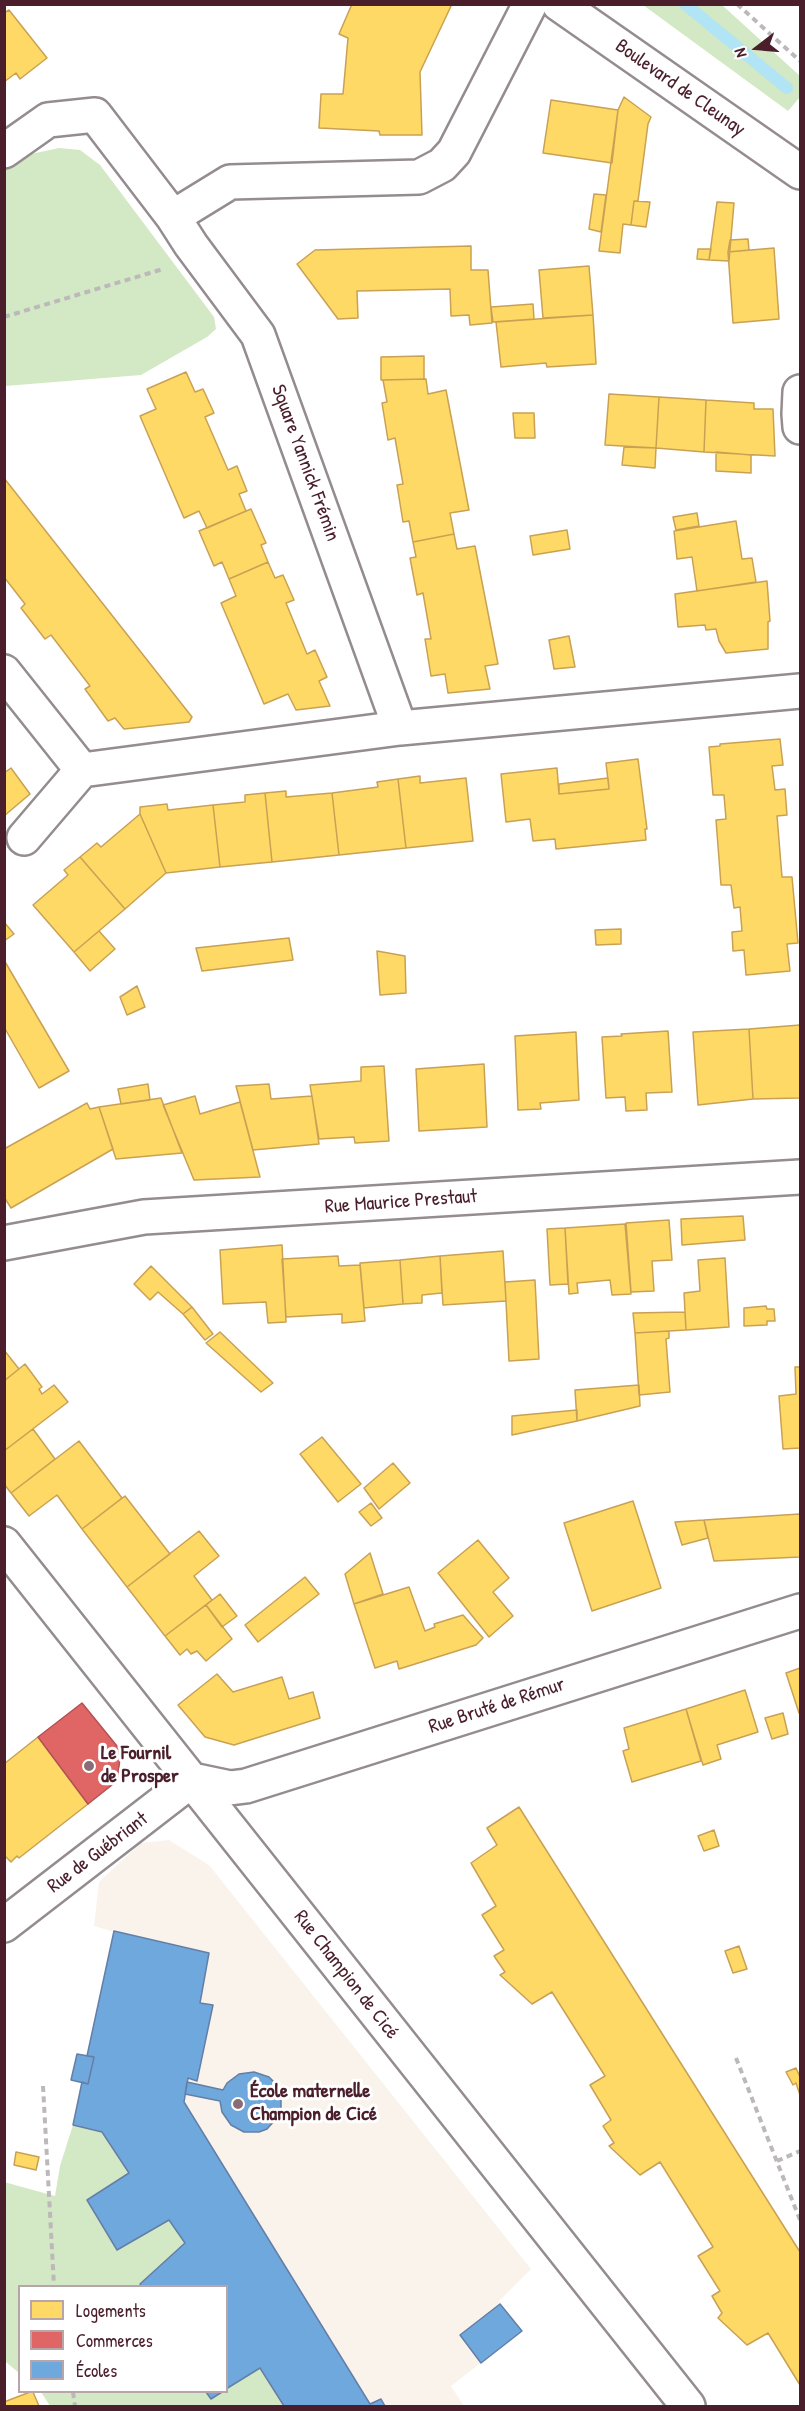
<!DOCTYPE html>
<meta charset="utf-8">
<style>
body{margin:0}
#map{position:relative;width:805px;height:2411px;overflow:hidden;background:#fff;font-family:"Patrick Hand",sans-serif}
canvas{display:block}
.frame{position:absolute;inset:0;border:6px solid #4a1f2b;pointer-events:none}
.legend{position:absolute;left:18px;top:2285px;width:210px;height:108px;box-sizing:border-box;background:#fff;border:2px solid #b7a5aa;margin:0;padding:8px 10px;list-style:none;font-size:18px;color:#4a1f2b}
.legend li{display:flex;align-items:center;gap:12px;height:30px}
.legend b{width:30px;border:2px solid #b7a5aa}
.north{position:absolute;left:727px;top:18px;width:60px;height:60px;-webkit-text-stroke:4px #fff;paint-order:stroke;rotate:254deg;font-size:16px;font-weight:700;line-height:24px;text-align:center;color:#4a1f2b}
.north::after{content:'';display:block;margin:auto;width:21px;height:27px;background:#4a1f2b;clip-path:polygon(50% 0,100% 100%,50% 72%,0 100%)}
</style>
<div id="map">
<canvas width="805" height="2411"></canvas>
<div class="frame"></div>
<ul class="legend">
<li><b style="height:16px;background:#ffd966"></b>Logements</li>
<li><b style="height:16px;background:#e06666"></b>Commerces</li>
<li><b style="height:16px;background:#6fa8dc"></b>Écoles</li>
</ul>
<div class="north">N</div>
</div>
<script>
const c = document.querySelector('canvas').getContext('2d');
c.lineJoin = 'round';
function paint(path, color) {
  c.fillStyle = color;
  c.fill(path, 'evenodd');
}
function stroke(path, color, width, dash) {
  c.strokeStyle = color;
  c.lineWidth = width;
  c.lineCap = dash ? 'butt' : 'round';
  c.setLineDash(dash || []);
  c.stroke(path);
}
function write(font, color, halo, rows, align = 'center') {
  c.font = font + ' "Patrick Hand",sans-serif';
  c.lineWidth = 6;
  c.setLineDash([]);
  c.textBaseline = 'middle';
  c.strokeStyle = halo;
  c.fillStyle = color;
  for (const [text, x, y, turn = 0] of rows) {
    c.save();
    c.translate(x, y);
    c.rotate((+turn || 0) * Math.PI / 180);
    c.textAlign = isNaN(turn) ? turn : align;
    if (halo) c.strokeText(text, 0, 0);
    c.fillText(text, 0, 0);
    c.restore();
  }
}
paint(new Path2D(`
 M169,1840L209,1865L531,2269L499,2301L522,2331L451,2386L464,2406H284L260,2368L227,2389L226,2286H141L140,2284L169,2220L117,2250L87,2200L129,2172L102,2132L73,2125L82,2083L71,2080L77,2054L87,2056L114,1932L94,1926L99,1882L141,1843Z`), '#f9f3ec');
paint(new Path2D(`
 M643,5H722L800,76V97L788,111Z
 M59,148L80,150L100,165L214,317L216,329L207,337L141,375L5,386V168L22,156Z
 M73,2125L102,2132L129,2173L87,2200L117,2250L169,2220L185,2243L140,2284L141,2286H20L19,2373L6,2362L5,2355L4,2182L55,2196L60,2166Z
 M260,2368L284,2406H50L41,2392H206L211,2399L222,2392H226L227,2389Z`), '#d3e8c4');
const homes = new Path2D(`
 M352,4H452L420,72L422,135H380L379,131L319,128L321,94H343L348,38L339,34Z
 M9,10L47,58L20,79L16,73L4,82V13Z
 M624,97L651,117L648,124L638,201H634L631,225L623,224L620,253L599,251L618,110Z
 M551,100L618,110L612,163L543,153Z
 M594,194L606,195L601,232L589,229Z
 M634,201L650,202L646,227L631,225Z
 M717,202L734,203L729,261L709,260Z
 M748,239L749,250L728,252L730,240Z
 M471,246V270H488L492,323L470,325L469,315L451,316L450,289L357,291L358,318L338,319L297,264L315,250Z
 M774,248L779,319L733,323L728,252Z
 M698,249H711L709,260L697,259Z
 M589,266L593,315L543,318L539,270Z
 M533,304L534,319L493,322L491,307Z
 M593,315L596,364L547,367L546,363L501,367L496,322Z
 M424,356V379L381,380V357Z
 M186,372L195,392L203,389L214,413L205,417L228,470L237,466L247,491L239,494L246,511L207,528L199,511L184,518L140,416L156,409L147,389Z
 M426,379L428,394L446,390L469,510L450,513L454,534L413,542L409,521L403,522L397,485L403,484L395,438L388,440L382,403L387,402L383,380Z
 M609,394L659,397L656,448L605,445Z
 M659,397L706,400L704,452L656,448Z
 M706,400L754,403V409H773L775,456L704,452Z
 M513,413H534L535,438H515Z
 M624,447L656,448L655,468L622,465Z
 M716,452L751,455V473L716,471Z
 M4,478L192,717L189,722L124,729L115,718L108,721L85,689L90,686L51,635L45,639L21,608L25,604L4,577Z
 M251,509L266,543L261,545L268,562L229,579L222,562L214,566L199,531Z
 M697,513L699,526L676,530L673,517Z
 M736,521L742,559L752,558L756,582L697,591L692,557L677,559L674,531Z
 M567,530L570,549L533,555L530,536Z
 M454,534L457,549L475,546L498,664L485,666L490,689L448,693L445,674L431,676L425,639H431L423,593L417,595L410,558L416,557L413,542Z
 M268,562L275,578L283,575L294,600L286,603L307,654L315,650L327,677L319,681L330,706L296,710L288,694L264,704L221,603L236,596L229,579Z
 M767,581L770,621L768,622V649L726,653L719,641L716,629L706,630L705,625L678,627L675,594Z
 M569,636L575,667L554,669L549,640Z
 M780,739L783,765L772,766L775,790L785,789L787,815L777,816L782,877H792L798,943L787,944L790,971L746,975L744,950L733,951L732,932L742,931L740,907L734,908L731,885H721L716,820L726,819L724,795H713L709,747L720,746V744Z
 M638,759L647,829H645L646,840L556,849L555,839L533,841L530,819L506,822L501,774L557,768L559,794L609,789L606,763Z
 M11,768L30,794L4,816V773Z
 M420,776V783L466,778L473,841L406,848L398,779Z
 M608,778L609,789L559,794V784Z
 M398,779L406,848L339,855L332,793L378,787L377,782Z
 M286,791V797L332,793L339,855L272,862L265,793Z
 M265,793L272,862L220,867L213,805L245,802V795Z
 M167,804L168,810L213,805L220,867L166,873L140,814V807Z
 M140,814L166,873L125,909L80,857L97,843L101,847Z
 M80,857L125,909L74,952L33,905L68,875L64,870Z
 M4,922L14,934L4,941Z
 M621,929V944L596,945L595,930Z
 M99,931L115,949L90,971L74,952Z
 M289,938L293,960L202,971L196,948Z
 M377,951L405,956L406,993L380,995Z
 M4,960L69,1071L39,1088L4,1027Z
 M137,986L145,1007L127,1015L120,997Z
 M800,1025V1098L753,1099L749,1029Z
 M749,1029L753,1099L698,1105L693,1032Z
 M668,1031L672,1092L646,1093L647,1110L626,1111L625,1097L606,1098L602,1037L622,1036L621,1034Z
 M576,1032L579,1100L540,1103L541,1109L518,1110L515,1036Z
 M484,1064L487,1127L419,1131L416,1069Z
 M384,1066L389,1141L355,1143L354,1137L319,1139L310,1085L361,1081V1067Z
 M148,1084L150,1100L121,1104L118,1089Z
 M269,1084L271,1099L312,1096L319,1144L253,1150L236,1086Z
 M195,1096L200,1114L240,1102L260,1177L194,1180L163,1105Z
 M161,1098L182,1153L116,1159L99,1107Z
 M87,1103L90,1109L99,1107L113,1149L11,1208L4,1197V1149Z
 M743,1216L745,1240L682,1245L681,1219Z
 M669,1220L672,1260L652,1261L654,1291L631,1292L626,1223Z
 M625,1224L631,1294L612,1295L610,1280L577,1283L578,1293L569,1294L565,1228Z
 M565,1228L568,1284L550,1285L547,1229Z
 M282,1245L286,1322L268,1323L266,1302L223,1304L220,1250Z
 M503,1251L506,1301L443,1305L440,1256Z
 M338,1256L339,1266L360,1265L365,1321L342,1323V1314L286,1317L282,1259Z
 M440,1256L442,1293L422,1295V1303L403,1304L400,1260Z
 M725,1258L729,1327L686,1330L684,1293L700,1291L698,1260Z
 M400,1260L403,1304L364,1308L360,1263Z
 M151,1266L192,1307L183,1314L158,1292L150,1300L134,1284Z
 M535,1280L539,1359L509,1361L505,1282Z
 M766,1306L767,1309H774L775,1321H767V1325L744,1326V1308Z
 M192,1307L213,1334L205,1340L183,1314Z
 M685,1312L686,1330L635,1333L633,1313Z
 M669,1331V1338L666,1339L670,1392L639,1395L635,1333Z
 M220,1332L273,1383L261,1392L206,1343Z
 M4,1350L19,1369L4,1381Z
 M25,1364L42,1387L39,1389L42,1394L54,1385L68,1402L4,1451V1381Z
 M795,1367H800V1448L783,1449L779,1396L796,1394Z
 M639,1385L640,1406L577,1421L575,1390Z
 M577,1410V1421L512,1435V1416Z
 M33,1429L55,1459L11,1493L4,1484V1451Z
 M322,1437L361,1484L338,1502L300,1454Z
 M79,1441L122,1498L82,1529L57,1495L29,1516L11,1493Z
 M393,1463L410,1483L379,1509L364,1488Z
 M125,1496L170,1554L127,1587L82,1529Z
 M633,1501L661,1588L592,1611L564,1523Z
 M371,1503L382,1518L371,1526L359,1512Z
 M800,1514V1557L714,1561L704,1520Z
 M704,1520L708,1538L682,1545L675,1522Z
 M199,1531L219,1556L194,1576L212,1600L165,1636L127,1587Z
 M478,1540L509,1578L493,1592L513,1616L489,1637L438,1573Z
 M370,1553L383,1594L354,1604L345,1574Z
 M305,1577L319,1594L258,1642L245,1625Z
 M409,1587L425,1631L435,1627L434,1624L463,1615L483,1638L476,1645L399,1669L397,1661L375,1668L354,1604Z
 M220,1594L237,1616L222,1627L206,1605Z
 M206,1605L232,1639L206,1661L197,1651L191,1654L187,1649L180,1655L165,1636Z
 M800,1668V1713H799L786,1673Z
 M217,1674L233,1692L282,1677L289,1699L313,1692L320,1718L234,1745L205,1737L178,1705Z
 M745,1690L758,1732L717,1745L721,1759L703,1765L686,1709Z
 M686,1709L701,1761L632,1782L623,1751L629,1749L624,1728Z
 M783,1713L788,1734L772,1739L765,1718Z
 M38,1737L88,1804L19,1858L17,1856L11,1862L4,1855V1764Z
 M519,1807L800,2252V2385L768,2333L747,2345L718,2318L722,2313L712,2296L720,2291L698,2256L713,2247L660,2162L640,2175L609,2146L614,2143L603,2126L611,2120L590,2085L605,2076L552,1992L532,2004L500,1975L505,1972L494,1956L504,1950L482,1915L496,1906L471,1863L497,1845L487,1828Z
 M714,1830L719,1846L704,1851L698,1836Z
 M739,1946L747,1969L733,1973L725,1951Z
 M796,2068L800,2077V2095L796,2083L793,2085L786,2072Z
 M16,2152L39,2157L36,2170L14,2165Z
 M30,2392H33L39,2406H4V2402Z`);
paint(homes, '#ffd966');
stroke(homes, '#c9a154', 1.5);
const shops = new Path2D(`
 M82,1703L121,1751L117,1781L88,1804L38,1737Z`);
paint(shops, '#e06666');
stroke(shops, '#b35154', 1.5);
const schools = new Path2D(`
 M114,1931L209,1953L200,2003L213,2005L197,2081L188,2078L184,2102L370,2404L381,2399L385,2406H284L260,2368L226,2389V2286H141L140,2284L185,2243L169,2220L117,2250L87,2200L129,2173L102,2132L73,2125L82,2082L88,2084L94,2057L87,2056Z
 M77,2054L94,2057L88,2084L71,2080Z
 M254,2072L269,2077L275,2083L281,2096V2111L277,2118L267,2129L259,2132H244L231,2125L222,2112L220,2101L185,2094L187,2082L223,2090L227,2083L239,2074Z
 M500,2304L522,2331L481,2363L460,2335Z
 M206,2392H222L211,2399Z`);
paint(schools, '#6fa8dc');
stroke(schools, '#647fa7', 1.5);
stroke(new Path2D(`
 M685,4L787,88`), '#b1e4f5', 12);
const minor = new Path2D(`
 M4,151L48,120L95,115L173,217L191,245L258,335L400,728L82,770L4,672
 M173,217L230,182L419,177L442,165L454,152L530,4
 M800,392L799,414L800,427
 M400,728L800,691
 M24,838L82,770
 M4,1243L144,1217L800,1177
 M4,1544L688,2406
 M4,1925L192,1780L230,1788L246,1786L800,1611`);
const secondary = new Path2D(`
 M559,4L800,172`);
stroke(minor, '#948c8e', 38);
stroke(secondary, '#948c8e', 38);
stroke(new Path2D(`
 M737,4L800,61
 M4,317L163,269
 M736,2058L800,2220
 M43,2086L54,2286
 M777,2161L800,2151
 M73,2392L75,2406`), '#bdb8b9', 4, [6, 4.5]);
stroke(minor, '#fff', 33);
stroke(secondary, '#fff', 33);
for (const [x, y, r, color] of [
 [89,1766,6,"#896d75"],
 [238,2104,6,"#896d75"]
]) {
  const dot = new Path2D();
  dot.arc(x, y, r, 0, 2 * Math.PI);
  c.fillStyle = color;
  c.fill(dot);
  stroke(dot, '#fff', 2);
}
write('20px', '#4a1f2b', '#fff', [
 ["Boulevard de Cleunay",680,88,35],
 ["Square Yannick Frémin",305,463,70],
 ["Rue Maurice Prestaut",401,1202,-4],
 ["Rue Bruté de Rémur",497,1706,-18],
 ["Rue de Guébriant",98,1853,-37],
 ["Rue Champion de Cicé",346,1975,52]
]);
write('bold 20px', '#4a1f2b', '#fff', [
 ["Le Fournil",101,1754],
 ["de Prosper",101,1777],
 ["École maternelle",250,2092],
 ["Champion de Cicé",250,2115]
], 'left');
</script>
